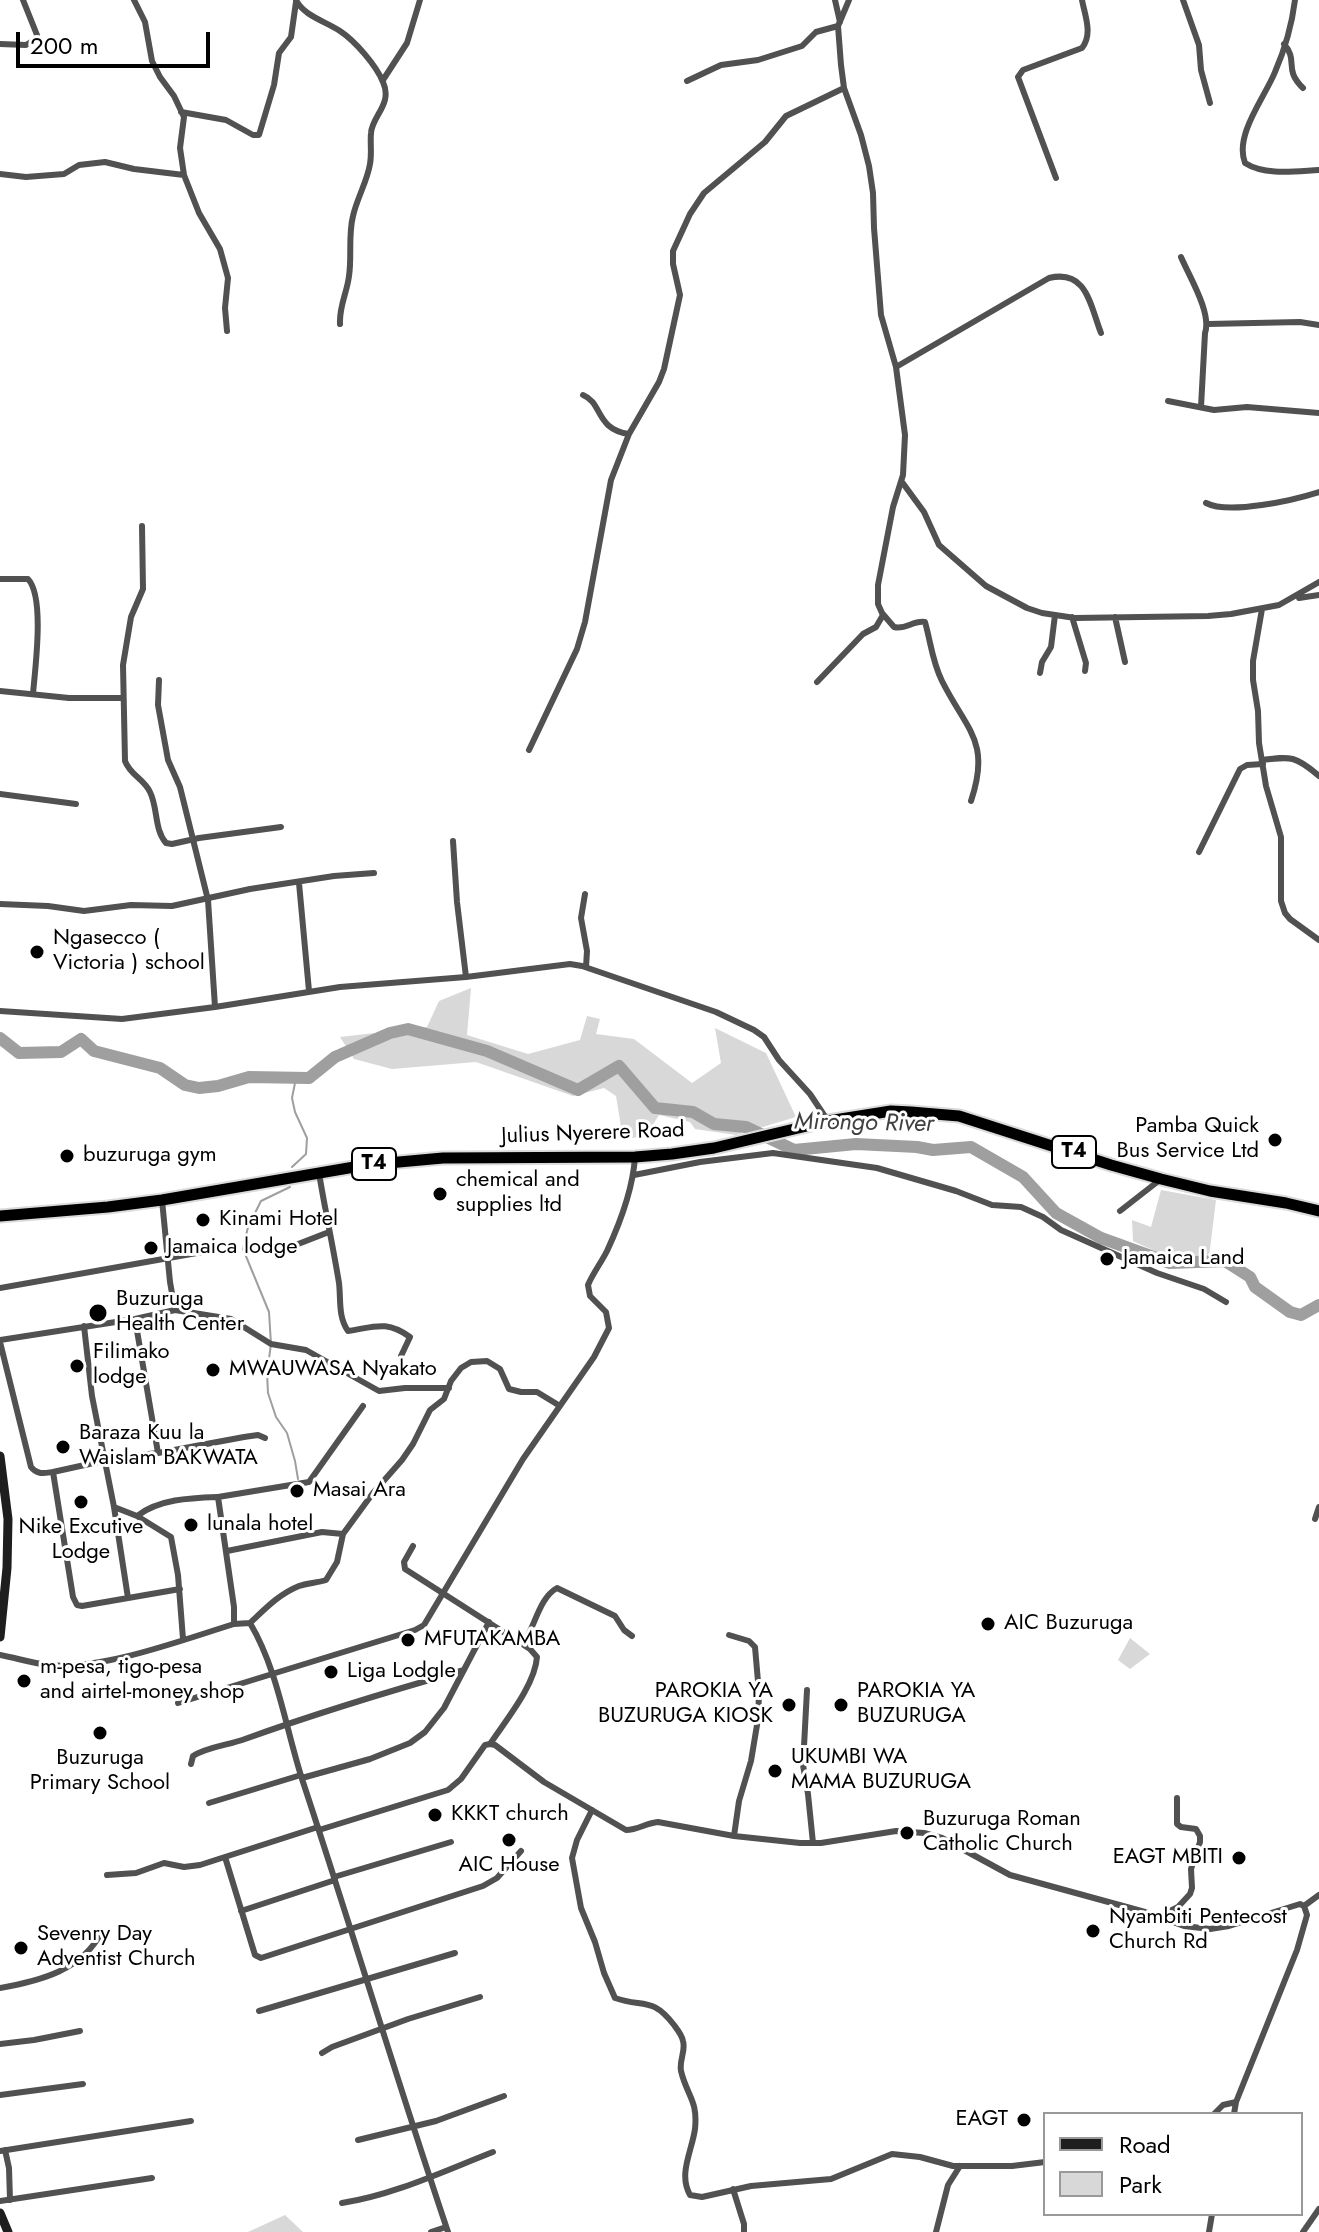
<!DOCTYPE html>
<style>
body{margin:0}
#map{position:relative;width:1319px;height:2232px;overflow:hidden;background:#fff;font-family:Jost,sans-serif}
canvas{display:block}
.legend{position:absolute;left:1043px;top:2112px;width:260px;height:104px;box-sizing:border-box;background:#fff;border:2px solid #999;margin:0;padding:10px 14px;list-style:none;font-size:24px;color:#000}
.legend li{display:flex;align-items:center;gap:16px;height:40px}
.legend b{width:40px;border:2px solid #999}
.scale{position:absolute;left:16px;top:32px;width:194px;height:36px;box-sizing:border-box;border:4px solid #000;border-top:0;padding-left:10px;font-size:24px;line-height:28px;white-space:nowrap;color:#000;-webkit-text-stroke:6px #fff;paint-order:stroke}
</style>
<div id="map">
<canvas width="1319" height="2232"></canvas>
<ul class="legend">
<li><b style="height:10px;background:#1e1e1e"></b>Road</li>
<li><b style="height:22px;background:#d8d8d8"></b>Park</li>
</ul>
<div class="scale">200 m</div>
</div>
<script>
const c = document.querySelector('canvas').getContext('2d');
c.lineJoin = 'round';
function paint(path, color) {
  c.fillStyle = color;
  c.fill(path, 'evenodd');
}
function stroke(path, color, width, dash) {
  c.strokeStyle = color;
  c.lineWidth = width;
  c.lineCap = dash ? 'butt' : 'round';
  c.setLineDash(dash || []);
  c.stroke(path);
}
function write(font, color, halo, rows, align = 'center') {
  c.font = font + ' Jost,sans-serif';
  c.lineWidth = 6;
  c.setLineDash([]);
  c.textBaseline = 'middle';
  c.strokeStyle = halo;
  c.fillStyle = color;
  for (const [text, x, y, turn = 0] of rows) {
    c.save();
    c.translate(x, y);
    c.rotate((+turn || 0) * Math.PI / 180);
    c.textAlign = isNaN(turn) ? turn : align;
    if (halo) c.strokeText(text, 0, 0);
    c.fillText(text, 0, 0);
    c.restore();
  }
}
paint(new Path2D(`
 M471,988L467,1035L528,1054L580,1040L587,1016L600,1019L596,1034L634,1039L692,1083L721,1063L715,1028L766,1053L796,1117L736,1135L695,1129L690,1122L659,1115L646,1136L623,1139L616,1096L604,1088L573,1096L476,1062L392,1069L354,1059L340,1037L427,1027L439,1001Z
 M1161,1190L1216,1200L1209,1257L1170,1258L1133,1241L1132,1220L1151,1227Z
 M1130,1638L1150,1654L1130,1669L1118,1660Z
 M285,2215L303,2232H248Z`), '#d8d8d8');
stroke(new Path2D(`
 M292,1167L306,1154L307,1138L295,1112L292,1098L296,1078
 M290,1187L261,1201L248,1227L243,1249L269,1312L271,1344L267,1373L268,1393L276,1417L287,1433L295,1461L298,1479`), '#9f9f9f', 2);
stroke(new Path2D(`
 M0,1038L19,1053L61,1052L81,1039L94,1051L160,1068L185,1085L199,1088L218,1086L249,1077L309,1078L335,1057L390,1033L408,1029L487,1051L578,1090L619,1066L655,1108L693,1112L714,1124L746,1127L794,1150L856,1144L917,1147L933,1150L971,1147L1023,1177L1056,1213L1101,1238L1170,1263L1225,1261L1250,1277L1255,1287L1290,1312L1301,1315L1319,1305`), '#9f9f9f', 12);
const highway = new Path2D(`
 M0,1216L108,1207L162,1200L366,1165L443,1158L635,1157L672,1154L714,1148L828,1121L891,1111L911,1112L959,1116L1111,1165L1161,1179L1210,1191L1286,1203L1319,1211`);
stroke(highway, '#dbdbdb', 15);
stroke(new Path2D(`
 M134,0L145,22L152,61L160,77L174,96L184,117L180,148L184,175L199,213L220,249L228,278L225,308L227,331
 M296,0C304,16 325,21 340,31C355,41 376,65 383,82C393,104 372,116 371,133C370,143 372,153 370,164C367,182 357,198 353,216C348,236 352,256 349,276C347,293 339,306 340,324
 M835,0L840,22
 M849,0L838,26L841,65L844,88L861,135L869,166L873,193L874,228L881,315L896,367L905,435L903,475L893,507L878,585V604L882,613L894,627C906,630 913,620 925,622C931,643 932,661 942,681C967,731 991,741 971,801
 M1183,0L1199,45L1201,70L1210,103
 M1295,0C1292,24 1285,49 1275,72C1265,97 1234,135 1245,163C1265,176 1297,171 1319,170
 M0,44L26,45L36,39L37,35L23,0
 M1284,44C1299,61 1283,69 1303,88
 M383,80L407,43L420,0
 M687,81L721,65L758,60L802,46L816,32L838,26
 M181,112L226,120L253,135H259L274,85L279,53L291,37L296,2
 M0,174L26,177L64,174L79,165L105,162L134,169L184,175
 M1056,178L1018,77L1023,70L1082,48C1093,34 1085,16 1082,0
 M1181,257C1189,276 1212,313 1205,333L1201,407
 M1208,324L1300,322L1319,325
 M896,367L1049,278C1087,269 1090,305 1101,333
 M583,395C603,403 595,429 629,434
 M1168,401L1214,410L1247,407L1319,413
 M902,482L924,512L939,545L986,586L1027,608L1042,613L1075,618L1208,616L1231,614L1279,605L1319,582
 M1206,503C1229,515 1294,500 1319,492
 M142,526L143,589L131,617L123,665L125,761C130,775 144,779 150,792C158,808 154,829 166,843L172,844L199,838L281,827
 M0,579H28C45,597 35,669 33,694
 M1299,598L1319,595
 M1262,609L1253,661V680L1258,711L1259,743L1266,786L1281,837V901L1285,913L1290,919L1319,940
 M1072,617L1086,663L1085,671
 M1115,617L1125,662
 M1040,673L1042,662L1051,647L1055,615
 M159,680L158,705L168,760L180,787L208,900L215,1007
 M817,682L863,634L876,627L883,615
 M0,691L69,698H122
 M529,750L577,649L585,622L611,480L629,434L659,382L664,369L680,295L673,264V251L690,214L704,193L765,142L786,116L844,88
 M1262,760C1291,756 1296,756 1319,776
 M0,794L76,804
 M453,841L457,902L466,977
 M1199,852L1240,769L1247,765L1263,764
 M299,883L309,991
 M585,894L581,918L587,951L586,967
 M0,904L48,906L84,911L131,905L172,906L250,889L334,876L374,873
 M0,1011L122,1019L215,1007L340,987L466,977L570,964L582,966L716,1012L754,1030L764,1037L779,1060L810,1094L828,1121
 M319,1173C325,1210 333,1246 339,1283C341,1300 338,1317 348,1331C375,1327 386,1320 410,1337L401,1356
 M634,1175L700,1162L773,1153L877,1168L956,1191L992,1205L1021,1207L1043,1217L1061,1230L1157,1273L1204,1289L1226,1302
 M162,1200L170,1282L175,1310
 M1120,1211L1161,1179
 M293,1246L329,1232
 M0,1288L208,1251
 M135,1319L158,1453L121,1457L53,1472L73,1597L77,1605L82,1606L180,1589
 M84,1326L92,1396L114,1507L128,1598
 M0,1340L135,1319L175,1310L231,1319L271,1344L306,1350L379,1391L405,1388H449
 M0,1342L31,1467C37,1475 44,1473 53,1472
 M158,1453L244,1437L258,1435L265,1438
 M114,1507L137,1516L171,1537L178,1575L183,1639
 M137,1516C159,1499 190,1498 218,1497
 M1315,1519L1319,1507
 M413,1546L404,1562L405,1569L530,1649L537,1657C535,1685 506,1720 490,1744
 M227,1551L322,1532L343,1534
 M250,1623C265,1609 279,1594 299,1586C307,1583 317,1583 326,1580L337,1562L343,1534L373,1493L402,1460L413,1444L430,1410L444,1399L451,1381L461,1368L471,1362L487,1361L500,1369L509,1389L521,1392H537L560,1406
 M234,1624V1607L218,1497L309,1482L363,1406
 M729,1635L749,1641L755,1647L759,1693L758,1719L751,1761L739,1801L734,1836
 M523,1644C535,1627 539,1598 557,1588L615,1616L624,1630L632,1636
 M0,1655C16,1658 32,1663 48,1665C100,1671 182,1640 234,1624L250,1623C279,1672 286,1732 304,1785C353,1933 398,2084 448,2232
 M807,1690L803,1765L808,1794L813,1843
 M178,1703L415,1630L424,1625L523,1459L594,1357L609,1328L606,1312L590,1296L588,1285C593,1273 601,1263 607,1251C620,1223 633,1188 635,1157
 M191,1764L193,1756C207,1747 229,1745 245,1739C317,1713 390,1691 464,1670
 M302,1778L370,1759L410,1743L425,1732L444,1708L489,1622
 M209,1803L301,1775
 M592,1810L577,1840L572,1858L581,1908L595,1942L604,1973L615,1998C643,2008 652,1996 674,2025C677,2029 682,2035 683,2041C686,2051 679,2060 681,2071C687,2096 698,2100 695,2129C692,2151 678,2174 690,2195L702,2197L751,2186L831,2179L892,2154L920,2157L953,2166H1012L1045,2162
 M319,1830L448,1790L461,1779L485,1745L490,1744L495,1745L544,1782L626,1830C638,1830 646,1823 658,1822L734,1836L800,1843H821L896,1831L924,1833L942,1838L1010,1875L1145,1912L1184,1926L1210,1929L1229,1926L1300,1904L1304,1906L1307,1915L1297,1950L1236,2102L1234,2114
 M225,1857L255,1955L261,1958L483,1886L497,1878L521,1851
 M107,1875L136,1873L164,1863L184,1867L200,1865L318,1827
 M334,1877L451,1842
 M1304,1906L1319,1895
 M241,1911L335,1880
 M1158,1917L1178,1907L1190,1894L1192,1888L1191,1869L1200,1842V1836L1196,1829L1181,1827L1177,1824V1798
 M0,1988C40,1981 83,1970 102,1931
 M259,2011L455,1953
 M0,2044L34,2040L80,2031
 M322,2053L332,2047L408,2019L480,1997
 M0,2095L83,2084
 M1214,2114L1223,2105L1236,2102
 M358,2140L436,2121L504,2096
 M5,2150L9,2168L10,2200
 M0,2151L191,2121
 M733,2189L744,2224V2232
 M0,2201L152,2178
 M342,2203C394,2195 444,2171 493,2152
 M431,2232L446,2227
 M936,2232L948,2185L960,2166
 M1209,2232L1212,2214
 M1303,2232L1319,2209`), '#515151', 6);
stroke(new Path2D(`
 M0,1456L8,1519L7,1568L0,1637
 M0,2213L8,2232`), '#1e1e1e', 9);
stroke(highway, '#000', 11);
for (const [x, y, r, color] of [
 [37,952,8,"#000"],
 [1275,1140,8,"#000"],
 [67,1156,8,"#000"],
 [440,1194,8,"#000"],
 [203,1220,8,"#000"],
 [151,1248,8,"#000"],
 [1107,1259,8,"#000"],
 [98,1313,10,"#000"],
 [77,1366,8,"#000"],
 [213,1370,8,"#000"],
 [63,1447,8,"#000"],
 [297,1491,8,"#000"],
 [81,1502,8,"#000"],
 [191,1525,8,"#000"],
 [988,1624,8,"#000"],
 [408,1640,8,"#000"],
 [331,1672,8,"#000"],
 [24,1681,8,"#000"],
 [789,1705,8,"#000"],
 [841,1705,8,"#000"],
 [100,1733,8,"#000"],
 [775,1771,8,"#000"],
 [435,1815,8,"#000"],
 [907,1833,8,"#000"],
 [509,1840,8,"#000"],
 [1239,1858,8,"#000"],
 [1093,1931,8,"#000"],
 [21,1948,8,"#000"],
 [1024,2120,8,"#000"]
]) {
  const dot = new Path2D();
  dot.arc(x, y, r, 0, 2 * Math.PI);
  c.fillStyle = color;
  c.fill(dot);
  stroke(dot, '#fff', 3);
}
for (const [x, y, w] of [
 [1074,1152,44],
 [374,1164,44]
]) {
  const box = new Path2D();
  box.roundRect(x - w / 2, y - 16, w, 32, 6);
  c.fillStyle = '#fff';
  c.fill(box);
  stroke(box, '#000', 2);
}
write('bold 20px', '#000', null, [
 ["T4",1074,1152],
 ["T4",374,1164]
]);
write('22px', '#000', '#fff', [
 ["Ngasecco (",53,939],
 ["Victoria ) school",53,964],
 ["Pamba Quick",1259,1127,"right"],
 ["Bus Service Ltd",1259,1152,"right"],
 ["buzuruga gym",83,1156],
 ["chemical and",456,1181],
 ["supplies ltd",456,1206],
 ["Kinami Hotel",219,1220],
 ["Jamaica lodge",167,1248],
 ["Jamaica Land",1123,1259],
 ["Buzuruga",116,1300],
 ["Health Center",116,1325],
 ["Filimako",93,1353],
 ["lodge",93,1378],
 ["MWAUWASA Nyakato",229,1370],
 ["Baraza Kuu la",79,1434],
 ["Waislam BAKWATA",79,1459],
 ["Masai Ara",313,1491],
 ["lunala hotel",207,1525],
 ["Nike Excutive",81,1528,"center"],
 ["Lodge",81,1553,"center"],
 ["AIC Buzuruga",1004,1624],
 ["MFUTAKAMBA",424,1640],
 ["m-pesa, tigo-pesa",40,1668],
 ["and airtel-money shop",40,1693],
 ["Liga Lodgle",347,1672],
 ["PAROKIA YA",773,1692,"right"],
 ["BUZURUGA KIOSK",773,1717,"right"],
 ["PAROKIA YA",857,1692],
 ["BUZURUGA",857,1717],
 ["UKUMBI WA",791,1758],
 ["MAMA BUZURUGA",791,1783],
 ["Buzuruga",100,1759,"center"],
 ["Primary School",100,1784,"center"],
 ["KKKT church",451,1815],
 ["Buzuruga Roman",923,1820],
 ["Catholic Church",923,1845],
 ["EAGT MBITI",1223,1858,"right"],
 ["AIC House",509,1866,"center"],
 ["Nyambiti Pentecost",1109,1918],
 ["Church Rd",1109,1943],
 ["Sevenry Day",37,1935],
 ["Adventist Church",37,1960],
 ["EAGT",1008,2120,"right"]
], 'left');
write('22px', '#000', '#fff', [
 ["Julius Nyerere Road",593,1134,-2]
]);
write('italic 24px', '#404040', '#fff', [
 ["Mirongo River",864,1124,1]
]);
</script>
